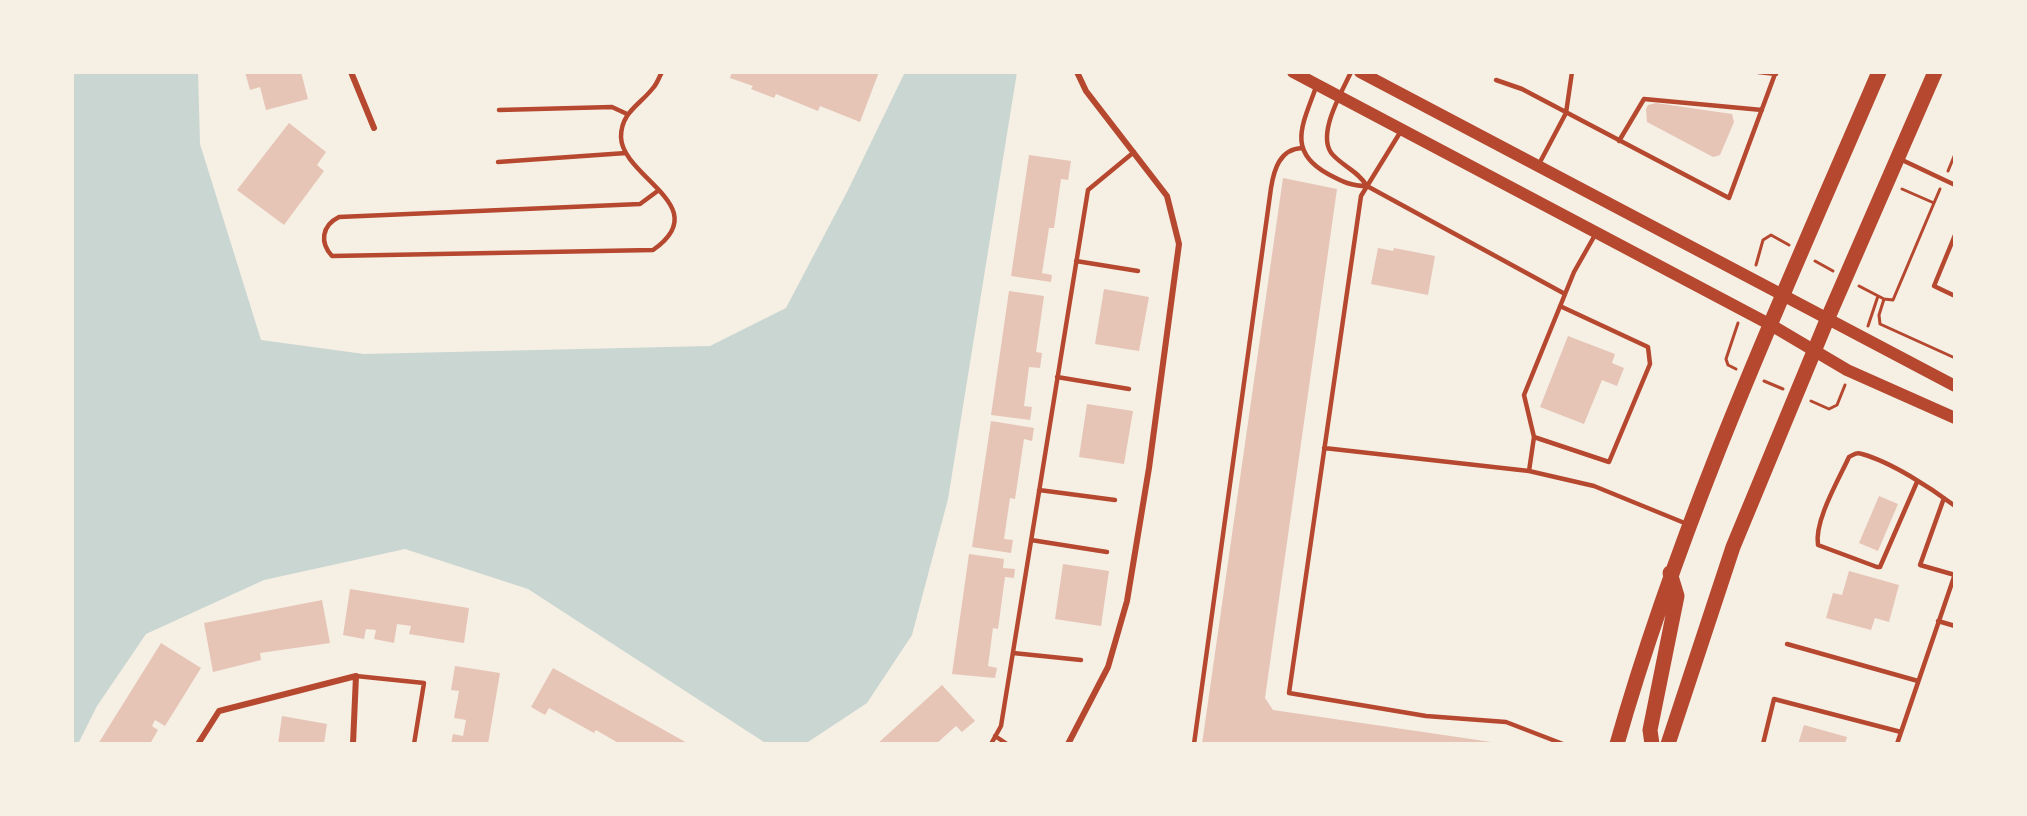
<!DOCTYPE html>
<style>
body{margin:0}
#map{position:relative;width:2027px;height:816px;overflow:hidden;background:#f6efe4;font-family:Ubuntu,sans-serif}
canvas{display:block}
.frame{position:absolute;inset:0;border:74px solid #f6efe4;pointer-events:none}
</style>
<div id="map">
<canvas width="2027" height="816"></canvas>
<div class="frame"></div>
</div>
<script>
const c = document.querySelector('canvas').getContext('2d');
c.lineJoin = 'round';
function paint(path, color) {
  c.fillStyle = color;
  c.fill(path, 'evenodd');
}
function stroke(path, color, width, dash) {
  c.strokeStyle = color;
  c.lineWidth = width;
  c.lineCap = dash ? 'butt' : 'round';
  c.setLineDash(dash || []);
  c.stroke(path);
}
paint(new Path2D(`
 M72,72H198L200,144L261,340L364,354L710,346L786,308L848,190L905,72H1017L948,499L912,635L867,703L805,744H767L528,589L405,549L264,580L146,634L97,706L78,744H72Z`), '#c9d6d2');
paint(new Path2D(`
 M245,72H301L308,99L266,110L260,87L250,90Z
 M732,72H879L860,122L820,106L818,111L776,94L774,98L751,89L753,86L730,78Z
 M1656,103L1732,114L1734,122L1720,155L1713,157L1647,122L1646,109L1648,105Z
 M289,123L326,152L317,165L324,171L284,225L237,190Z
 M1029,155L1071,161L1068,180L1061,179L1054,228H1049L1042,273L1052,275L1051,282L1011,276Z
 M1283,178L1337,189L1265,698L1273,710L1505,744H1202Z
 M1378,248L1393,251L1394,248L1435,256L1428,295L1371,284Z
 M1104,289L1149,297L1139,351L1095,344Z
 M1009,291L1044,296L1036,352L1042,353L1040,368L1029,367L1024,406L1032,407L1030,420L991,415Z
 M1568,336L1615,354L1612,363L1624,368L1617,386L1602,380L1584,424L1540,407Z
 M1087,404L1133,411L1124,464L1079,457Z
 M991,421L1034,428L1032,441L1024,439L1015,499L1010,498L1004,539L1013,540L1011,553L972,547Z
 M1879,496L1898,504L1878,551L1859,543Z
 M969,554L1004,559L1003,568L1015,569L1014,578L1005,577L998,629L993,628L988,666L997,668L995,678L952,674Z
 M1063,564L1109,571L1101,626L1055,619Z
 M1849,571L1899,585L1889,622L1875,618L1871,630L1826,618L1833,593L1842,595Z
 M350,589L469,608L464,643L409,634L411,626L397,624L394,643L374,639L376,630L366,629L364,639L343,635Z
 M322,600L330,643L260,653L261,660L213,672L204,623Z
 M161,643L201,668L165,726L155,720L152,726L158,730L150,744H98Z
 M455,666L500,673L488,744H451L453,734L463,736L466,720L454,718L459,691L451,690Z
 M553,668L689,744H620L596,730L594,733L549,708L545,715L531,707Z
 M942,685L975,721L962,732L956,726L936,744H877Z
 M282,716L327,724L324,744H278Z
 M1804,725L1847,737L1845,744H1798Z`), '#e6c5b7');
stroke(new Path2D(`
 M1948,171L1955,154
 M1934,203L1940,189
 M1815,261L1833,271
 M1756,265L1763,240L1771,235L1789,245
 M1859,286L1884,299L1879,315L1880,324L1955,358
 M1884,299L1893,300L1934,203L1902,189
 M1868,326L1878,296
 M1736,369L1728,365L1726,359L1738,323
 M1764,381L1783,389
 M1811,401L1829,409L1837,405L1845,385`), '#b5482f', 3);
stroke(new Path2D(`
 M1351,72C1342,92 1315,136 1333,155C1344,167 1358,171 1367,186L1565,294
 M1758,72L1776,74
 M1496,80L1522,89L1729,198L1775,74
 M1316,87C1303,124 1286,151 1328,174C1343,182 1351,186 1367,186
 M499,110L612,107L627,114
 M1401,131L1361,196L1289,693L1426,716L1506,722L1563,744
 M1619,141L1644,99L1762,110
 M1900,159L1955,185
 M498,162L626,153
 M1539,164L1566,113L1572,72
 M659,190L640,204L339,217C321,226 320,243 332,256L653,250C716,206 622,178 621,137C621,112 640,105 653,88C657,84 659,77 662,72
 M1595,235L1574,272L1524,395L1534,437L1529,471L1594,486L1687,524
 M1955,235L1934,286L1955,296
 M1076,261L1138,271
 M1057,377L1129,389
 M1534,437L1609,462L1650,364L1648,347L1560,306
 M1324,448L1529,471
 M1917,482L1880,567H1877L1818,545C1814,521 1839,479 1849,457C1854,454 1857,452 1862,454C1891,462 1931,488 1955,506
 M1039,490L1115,500
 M1944,498L1920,565L1955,575
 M1031,540L1107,552
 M1938,621L1955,626
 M1787,644L1918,681
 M1013,653L1081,660
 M356,676L424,683L414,744
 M995,736L1007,744
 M991,744L1001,726L1088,190L1134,152
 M1194,744L1271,188C1274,169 1280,149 1302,148
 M1763,744L1774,699L1901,732
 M1897,744L1955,574`), '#b5482f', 4.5);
stroke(new Path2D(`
 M351,72L374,128
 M198,744L219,711L356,676L353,744
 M1068,744L1108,667L1127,601L1149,468L1179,244L1167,196L1086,91L1077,72`), '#b5482f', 6);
stroke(new Path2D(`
 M1293,72L1771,325L1847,370L1955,418
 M1360,72L1955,386`), '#b5482f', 12);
stroke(new Path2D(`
 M1617,744C1683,512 1784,293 1879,72
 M1652,744L1650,730L1677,596L1670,573
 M1668,744L1733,547L1827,320L1935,72`), '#b5482f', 15);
</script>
